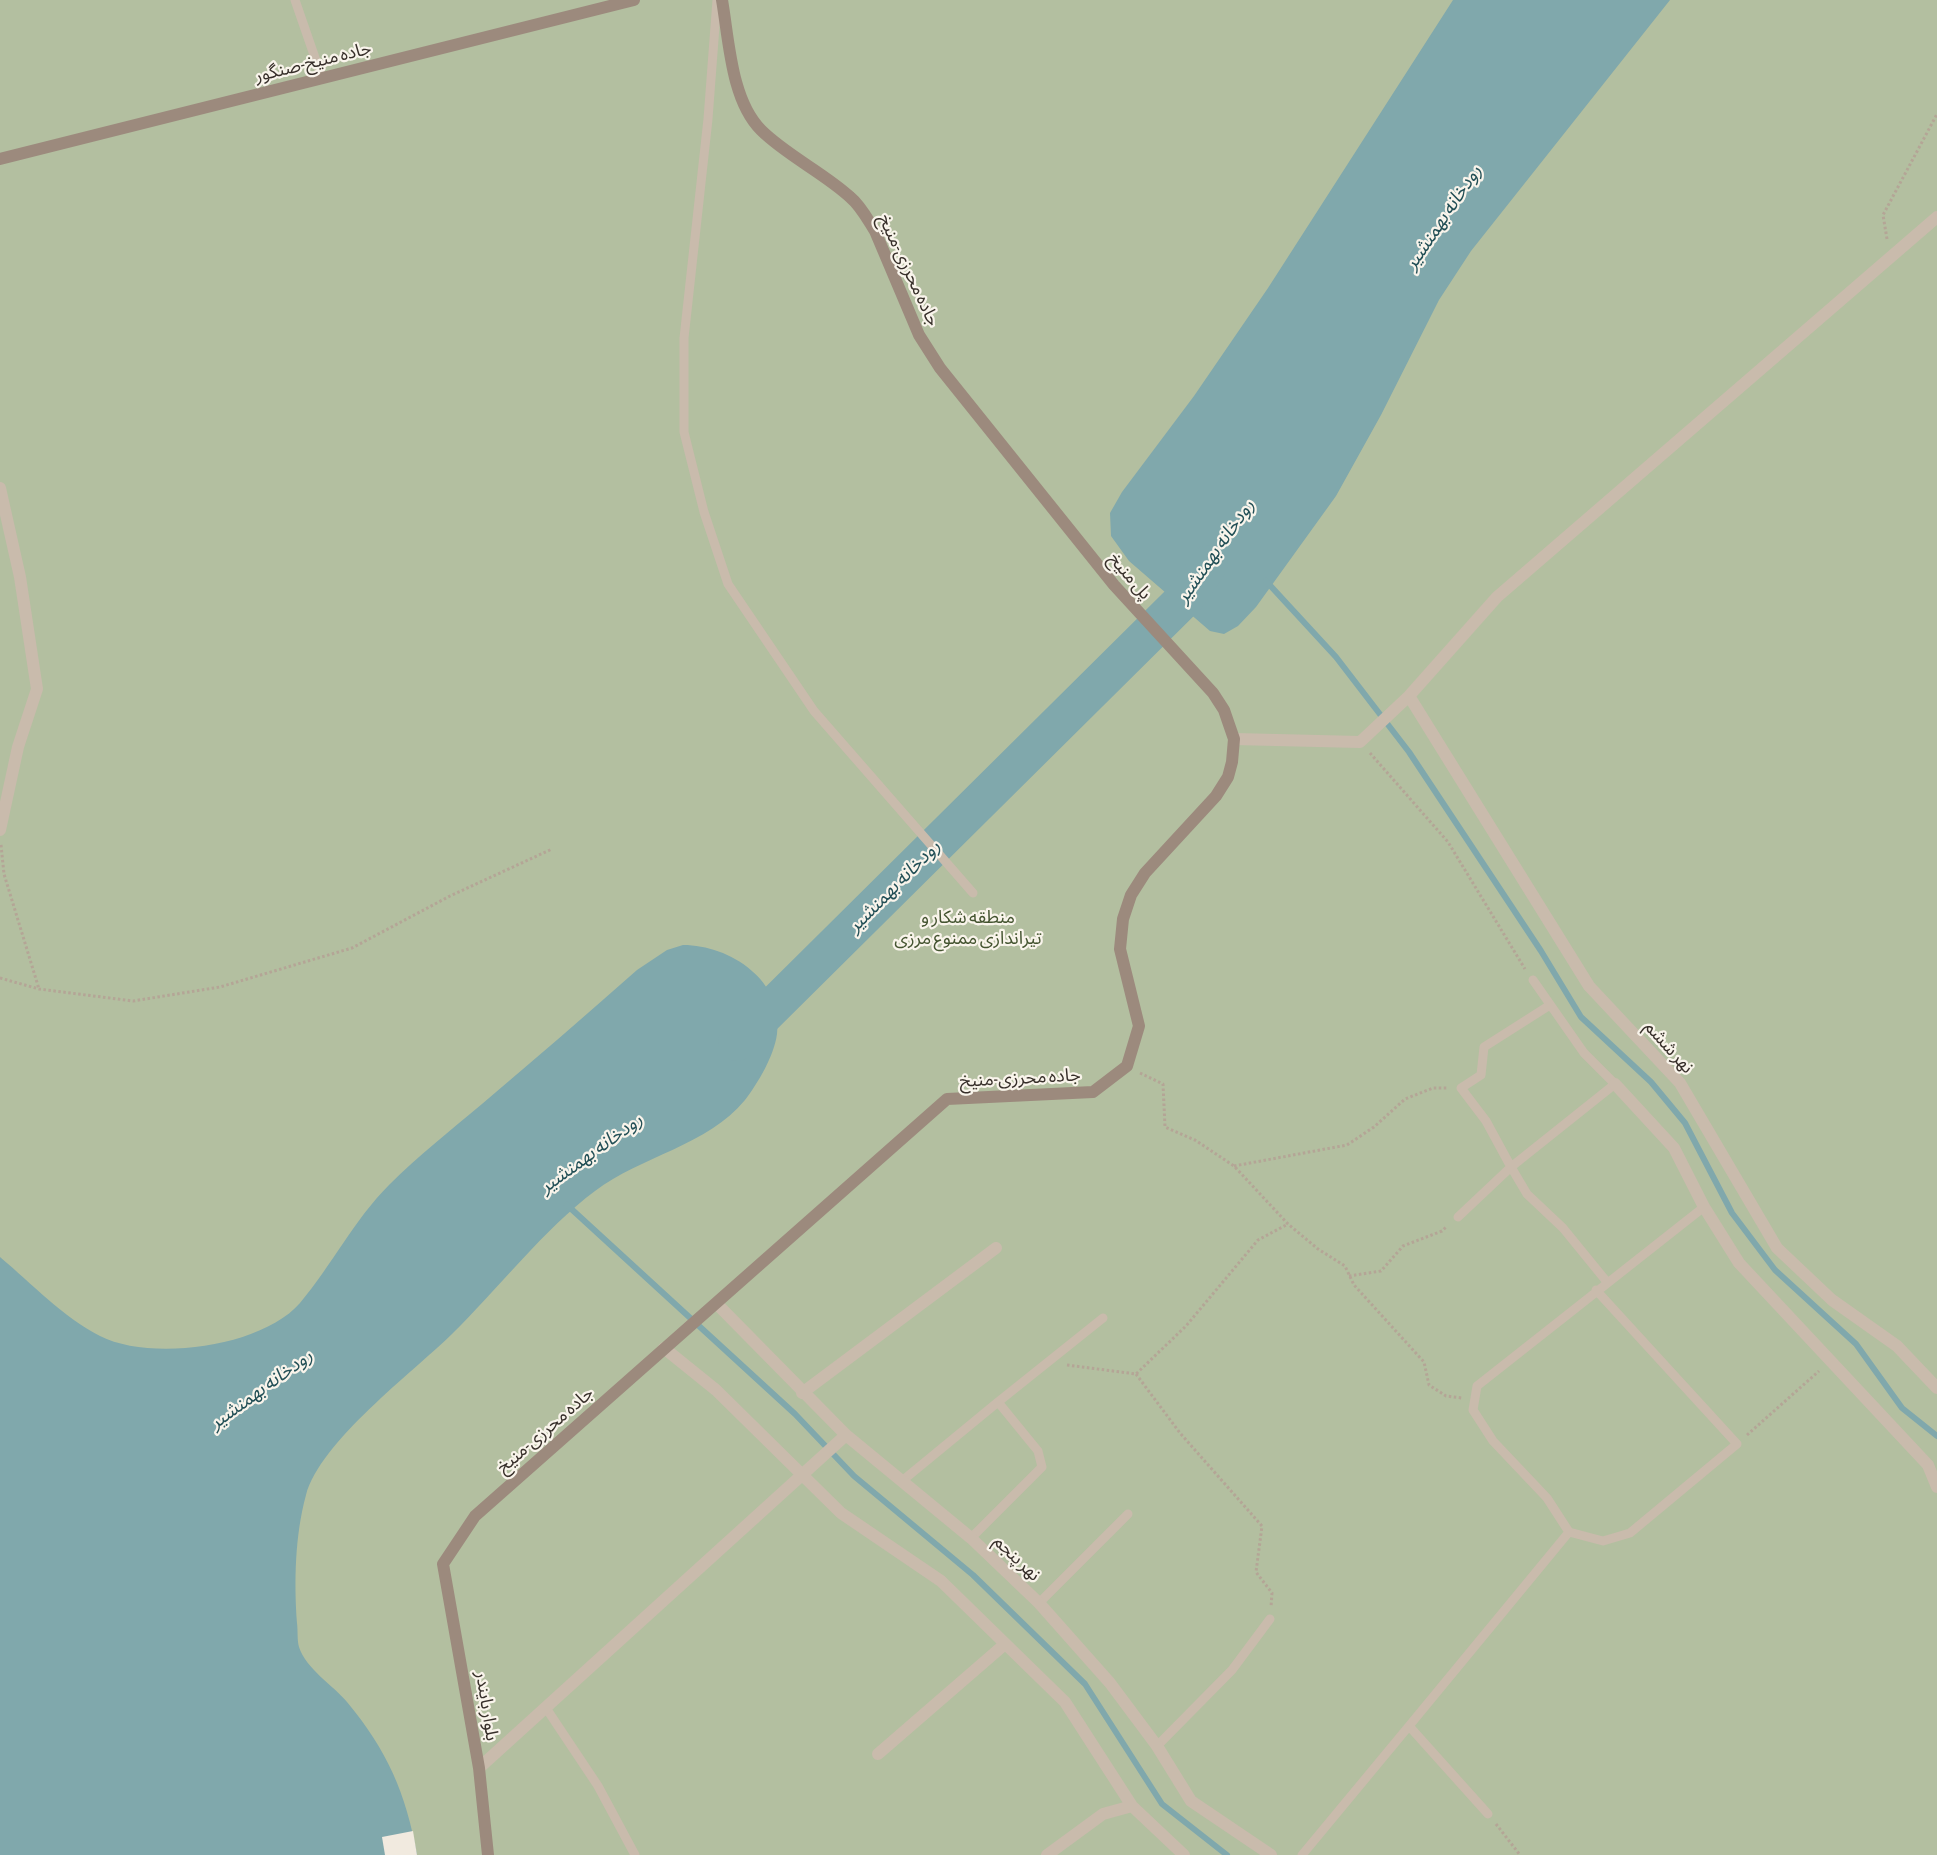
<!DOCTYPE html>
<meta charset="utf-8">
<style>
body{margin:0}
canvas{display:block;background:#f1eadf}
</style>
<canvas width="1937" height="1855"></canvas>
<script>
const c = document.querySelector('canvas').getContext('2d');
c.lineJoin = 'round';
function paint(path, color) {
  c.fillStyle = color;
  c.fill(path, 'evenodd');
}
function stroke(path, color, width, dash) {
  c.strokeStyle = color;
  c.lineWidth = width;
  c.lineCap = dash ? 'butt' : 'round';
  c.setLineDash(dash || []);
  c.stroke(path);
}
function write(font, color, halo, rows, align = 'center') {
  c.font = font + ' "Asap Condensed","Noto Sans Arabic",sans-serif';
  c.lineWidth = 4.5;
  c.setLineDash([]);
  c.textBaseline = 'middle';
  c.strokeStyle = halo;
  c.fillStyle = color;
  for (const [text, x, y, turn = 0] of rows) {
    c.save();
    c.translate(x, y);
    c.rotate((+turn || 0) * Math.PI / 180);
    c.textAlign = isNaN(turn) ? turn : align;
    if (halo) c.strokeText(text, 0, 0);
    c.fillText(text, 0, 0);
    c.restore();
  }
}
paint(new Path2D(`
 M0,0H1937V1855H0Z`), '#b3bfa0');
paint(new Path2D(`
 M1453,0H1670L1471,251L1439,300L1381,415L1336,496L1256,607L1238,626L1224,634L1210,631L1129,561L1111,536L1110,513L1122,492L1194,396L1268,288Z
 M683,945C730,945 785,981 777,1034C774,1056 758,1083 745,1100C707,1146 641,1156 595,1191C544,1229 498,1289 452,1334C412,1373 320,1442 306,1495C295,1535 294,1582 297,1623C298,1630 297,1640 299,1647C306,1669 333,1685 347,1702C387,1750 406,1793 417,1855H0V1257C32,1284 63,1317 100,1336C151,1362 262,1347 300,1303C332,1265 354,1220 389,1185C418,1156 451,1130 482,1104C534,1060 586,1015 637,970L667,950Z`), '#80a8ac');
paint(new Path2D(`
 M413,1831L417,1855H385L382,1837Z`), '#f1eadf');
stroke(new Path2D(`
 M1266,581L1336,657L1409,752L1541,951L1581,1017L1651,1082L1685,1123L1732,1213L1775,1270L1856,1344L1902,1408L1937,1436
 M567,1205L795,1414L854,1476L973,1575L1085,1684L1162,1804L1227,1855`), '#80a8ac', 6);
stroke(new Path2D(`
 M737,1042L1187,596L1209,564`), '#80a8ac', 38);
stroke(new Path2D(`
 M1887,239L1883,215L1937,114
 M1370,753L1448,842L1525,969
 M1,845L4,874L39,989
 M0,978L39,989L133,1001L220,987L352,948L450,896L552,849
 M1140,1073L1163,1084L1165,1127L1195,1140L1234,1166L1288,1224L1318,1249L1345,1266L1354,1285L1424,1362L1429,1385L1446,1396L1462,1398
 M1234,1166L1347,1145L1374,1127L1405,1099L1433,1088H1448
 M1349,1276L1381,1271L1403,1246L1442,1231L1447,1226
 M1067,1365L1136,1374L1186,1326L1258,1240L1288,1224
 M1136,1374L1180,1433L1262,1526L1256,1572L1272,1593L1271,1607
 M1747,1435L1819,1371
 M1496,1824L1520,1855`), '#b4a596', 3, [2.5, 2.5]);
stroke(new Path2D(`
 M295,0L322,78
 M717,0L708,119L684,338V432L704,512L728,584L814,711L973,893
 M1533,980L1584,1053L1615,1084L1511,1167L1527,1194L1563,1228L1607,1282
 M1458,1217L1511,1167L1486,1121L1461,1088L1481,1075L1484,1047L1550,1005
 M998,1402L1103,1318
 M902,1481L998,1402L1038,1451L1042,1467L971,1538
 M1569,1532L1603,1541L1630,1533L1737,1444L1596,1290
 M1039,1603L1128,1514
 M546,1708L598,1786L635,1855
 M1409,1726L1569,1532L1547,1498L1493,1441L1473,1410L1477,1386L1704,1207
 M1157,1746L1232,1670L1270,1619
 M1302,1855L1409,1726L1488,1814`), '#c9bbac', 9);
stroke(new Path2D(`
 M0,488L20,577L37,689L18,747L0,830
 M1409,696L1589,986L1680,1083L1777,1248L1832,1300L1897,1346L1937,1388
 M1234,739L1360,742L1409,696L1497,597L1937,217
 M1615,1084L1674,1148L1704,1207L1739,1263L1928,1465L1937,1487
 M716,1303L846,1435L971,1538L1039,1603L1110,1683L1157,1746L1191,1801L1271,1855
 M664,1348L716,1390L841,1513L941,1581L1065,1702L1132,1806L1184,1855
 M802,1393L996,1248
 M878,1754L1005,1644
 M479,1768L846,1435
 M1047,1855L1103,1814L1132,1806`), '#c9bbac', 12);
stroke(new Path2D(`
 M0,159L634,0
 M488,1855L479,1768L443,1564L475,1516L947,1099L1093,1092L1127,1066L1139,1026L1120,949L1123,919L1131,895L1145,873L1216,796L1228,777L1232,762L1234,739L1224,710L1213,693L1114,585L940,368L919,335L875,231C868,220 861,206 850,197C824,173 786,155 761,130C731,100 729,40 722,0`), '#9c8a7d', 12);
write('18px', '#372f2a', '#f9f4eb', [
 ["جاده منیخ-صنگور",313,62,-14],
 ["جاده محرزی-منیخ",909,270,65],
 ["پل منیخ",1130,576,49],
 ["نهر ششم",1669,1047,48],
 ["جاده محرزی-منیخ",1020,1078,-3],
 ["جاده محرزی-منیخ",545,1430,-41],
 ["نهر پنجم",1017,1558,44],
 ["بلوار بایندر",487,1706,81]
]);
write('18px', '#445430', '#f9f4eb', [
 ["منطقه شکار و",968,917],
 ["تیراندازی ممنوع مرزی",968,938]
]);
write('italic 19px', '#224f56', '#f9f4eb', [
 ["رودخانه بهمنشیر",1443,217,-56],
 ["رودخانه بهمنشیر",1215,551,-55],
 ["رودخانه بهمنشیر",894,886,-45],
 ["رودخانه بهمنشیر",591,1153,-36],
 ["رودخانه بهمنشیر",261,1389,-36]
]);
</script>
